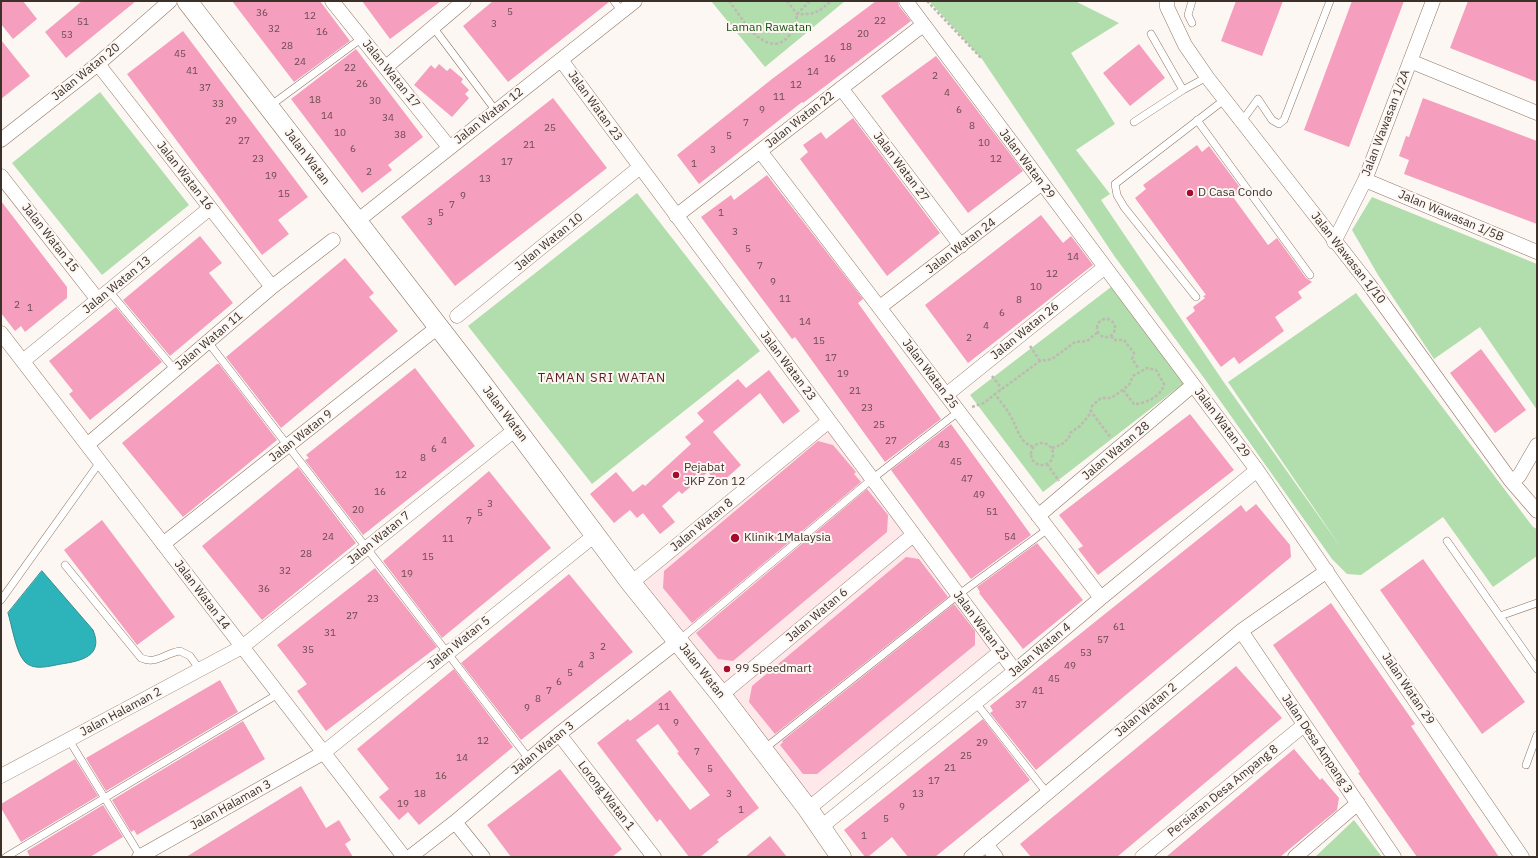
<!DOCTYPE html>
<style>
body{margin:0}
#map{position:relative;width:1538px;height:858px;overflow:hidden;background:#fdf7f3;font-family:"IBM Plex Sans",sans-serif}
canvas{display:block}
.frame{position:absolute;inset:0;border:2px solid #3c3129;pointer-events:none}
</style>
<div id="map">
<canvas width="1538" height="858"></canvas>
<div class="frame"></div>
</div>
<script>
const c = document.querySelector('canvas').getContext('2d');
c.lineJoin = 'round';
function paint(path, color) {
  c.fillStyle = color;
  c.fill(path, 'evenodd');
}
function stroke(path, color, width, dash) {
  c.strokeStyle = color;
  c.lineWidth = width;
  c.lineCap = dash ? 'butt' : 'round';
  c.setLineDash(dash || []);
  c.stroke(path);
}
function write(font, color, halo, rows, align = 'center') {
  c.font = font + ' "IBM Plex Sans",sans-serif';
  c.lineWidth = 4;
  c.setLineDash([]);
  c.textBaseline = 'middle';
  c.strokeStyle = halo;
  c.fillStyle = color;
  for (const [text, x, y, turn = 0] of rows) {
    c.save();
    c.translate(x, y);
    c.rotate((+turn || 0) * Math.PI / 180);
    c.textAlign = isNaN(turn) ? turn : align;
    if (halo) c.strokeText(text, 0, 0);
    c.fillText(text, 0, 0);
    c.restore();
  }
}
paint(new Path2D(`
 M828,429L993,652L812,798L642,580Z`), '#fee8ea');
paint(new Path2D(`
 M711,1H845L765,67Z
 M929,1H1075L1119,23L1071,53L1115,124L1076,150L1110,194L1101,200L1223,381L1342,549L1228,382L1356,293L1533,527L1537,529V556L1493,587L1443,517L1361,575L1347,574L1332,559L1204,378L1115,257L982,59Z
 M100,92L189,205L102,275L12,163Z
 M637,193L760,351L592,484L468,326Z
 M1372,197L1537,264V410L1480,327L1434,359L1378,275L1352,230Z
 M1111,287L1184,383L1043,492L970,395Z
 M1354,820L1382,857H1315Z`), '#b1deac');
const water = new Path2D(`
 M42,571L93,630C104,656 81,661 61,664C50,666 34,671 25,662C16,653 12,626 8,613Z`);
paint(water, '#2cb4ba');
stroke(water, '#318d8e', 1);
paint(new Path2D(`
 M1,1H23L37,19L13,39L1,24Z
 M82,1H136L66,58L45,32Z
 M232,1H320L350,41L294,82Z
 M362,1H441L390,39Z
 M493,1H609V2L508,82L463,26Z
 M876,1H898L899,6L911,21L803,103L802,102L699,184L677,155L772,79Z
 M1236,1H1283L1262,56L1221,41Z
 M1352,1H1404L1349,147L1304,130Z
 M1468,1H1537V82L1450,48Z
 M183,31L308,197L278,220L289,234L262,255L127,74Z
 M1,40L30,76L1,99Z
 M1139,44L1165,78L1130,106L1103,73Z
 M356,49L423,137L388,165L392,170L362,193L291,99Z
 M936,56L1023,171L968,213L881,96Z
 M439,64L447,71L450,68L463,79L461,82L469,90L465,94L469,98L452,117L414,85L431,65L435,69Z
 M553,98L607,168L455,286L401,217Z
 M1423,98L1537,141V224L1404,174L1409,160L1399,156L1406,136L1409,137Z
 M853,118L940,233L887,276L800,159L808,152L803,145L821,132L826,139Z
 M1197,145L1202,152L1209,146L1242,190L1233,197L1268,245L1277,238L1306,278L1312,282L1298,292L1302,298L1275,317L1284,331L1239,364L1234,357L1221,367L1186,318L1195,311L1193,307L1205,298L1203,296L1206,295L1135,198L1146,189L1143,185Z
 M767,175L863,299L858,303L941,419L885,462L795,337L792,339L701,217L731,195L734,200Z
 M1,201L67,287V298L25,332L21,326L15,331L1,313Z
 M1041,215L1063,243L1071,236L1093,265L968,363L925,305Z
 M200,236L222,263L209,273L233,303L170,356L123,300Z
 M345,258L374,293L369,297L398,331L281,428L226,357Z
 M116,307L162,362L90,420L69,394L73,391L49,361Z
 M1481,349L1526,410L1495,433L1450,373Z
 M217,364H219L277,440L183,517L122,443Z
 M415,368L475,446L363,535L305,460L309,458L306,455Z
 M769,370L800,411L783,424L760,393L713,432L741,465L719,485L708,472L682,494L679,491L662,506L675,522L660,534L643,513L637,518L630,510L614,523L590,494L616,472L633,492L643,484L645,486L691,444L685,437L704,421L697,413L738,379L746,388Z
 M1190,414L1234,470L1098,575L1078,549L1083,546L1059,515Z
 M951,424L1031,535L971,579L891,470Z
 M818,441L833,445L856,472L854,474L861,482L692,623L663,588L664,571Z
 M298,467L356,543L262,620L202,546Z
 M489,471L551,548L442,638L383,561Z
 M867,489L888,515L887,532L733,661L718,659L696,633Z
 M1256,504L1290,545L1291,557L1036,770L990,713L993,711L990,706L1241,505L1246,512Z
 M102,520L175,617L137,645L64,550Z
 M1037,543L1083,600L1023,649L979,593L980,592L977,587Z
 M906,557L919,559L948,597L775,734L749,702L752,686Z
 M1423,559L1525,702L1482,734L1380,590Z
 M375,568L437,647L326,731L297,691L307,684L277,645Z
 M569,574L633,652L521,740L461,663Z
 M1331,603L1415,724L1411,726L1499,857H1417L1358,773L1360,772L1273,645Z
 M954,604L975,631V645L817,774H803L780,745L783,742L782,741Z
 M1236,666L1282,718L1117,857H1031L1020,844Z
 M454,669L513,747L419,825L408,812L399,820L379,797L389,789L357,749Z
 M220,680L238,712L106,791L86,758Z
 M670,690L759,808L717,840L719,842L700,857H689L660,819L657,822L597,743L628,719L630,721ZM658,724L679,752L677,753L710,795L690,810L636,740Z
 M983,719L1030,780L935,857H908L892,837L868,857H865L844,830Z
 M243,721L265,759L137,835L134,830L131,832L112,800Z
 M1294,749L1320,780L1322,778L1339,798L1337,810L1310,832L1280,857H1166Z
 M75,759L98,796L21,842L1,808V804Z
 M560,769L622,849L612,857H511L487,825Z
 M301,786L326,828L339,820L351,840L345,844L353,857H186Z
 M103,805L123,837L90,857H30L27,851Z
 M770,836L787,857H745Z`), '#f59ebe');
const lane = new Path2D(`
 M614,1L622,12
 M1192,1L1188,15L1192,23
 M433,27L496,111
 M1151,34L1183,90
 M270,106L362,38
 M1197,120L1310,275
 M1242,121L1258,99L1272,120L1279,124L1284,120L1330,1
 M1134,122L1183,90L1207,77
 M109,291L175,370
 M1196,297L1124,207L1117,195L1115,184L1224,100
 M208,342L529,759
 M1447,541L1537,669
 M65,565L141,658C156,665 165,653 180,651L190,656L200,670
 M1,600L100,462
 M1500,616L1537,603
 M678,641L872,479L958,412
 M976,703L1047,793
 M69,740L141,857
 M764,749L958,595L1048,529
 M1526,765L1537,735
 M6,857L278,694`);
const street = new Path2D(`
 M332,1L449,147
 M906,1L1257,470L1522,857
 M1167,1V7L1185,45L1207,77L1368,283L1511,481L1537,511
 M561,60L1015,671
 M1410,61L1537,113
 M98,64L272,287
 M386,67L464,1
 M841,88L961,246
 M1,140L98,64L170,1
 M760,151L1101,598
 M1,176L98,300
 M1365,180L1537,252
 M676,216L923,25
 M356,222L635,1
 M1334,242L1365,180L1433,1
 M880,307L1042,183
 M457,316L640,167
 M1,333L404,857
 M23,361L210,208
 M946,395L1105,267
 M87,445L272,287L333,240
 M1511,481L1519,476L1537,445
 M1038,516L1193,385
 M163,544L438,327
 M631,583L829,421
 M1241,631L1394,857
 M721,695L913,535
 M559,734L654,857
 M1,776L242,647L516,429
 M808,809L1000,652
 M455,822L483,857
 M821,827L1015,671L1101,598L1257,470
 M986,844L996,857
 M139,857L323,753L595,535
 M410,857L455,822L559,734L678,641
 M971,857L1241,631L1327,571
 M1142,857L1304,725
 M1295,857L1358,803`);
const secondary = new Path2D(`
 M187,1L481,382L631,583L721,695L808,809L841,857`);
stroke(lane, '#907663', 8);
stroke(street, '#907663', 15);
stroke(secondary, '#907663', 21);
stroke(new Path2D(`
 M729,1C737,11 750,33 761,39C781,53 796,33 797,14L810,1
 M787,1L797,14C815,15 818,12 831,1
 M927,1L982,59
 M1097 328a9 9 0 1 1 18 0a9 9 0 1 1-18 0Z
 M1111,336L1114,340H1124L1134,353L1132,359L1139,369
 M1030,346L1040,361
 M992,376L1002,389
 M972,407L984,403L995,394
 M1090,410L1111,438
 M1031 454a11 11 0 1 1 22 0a11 11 0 1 1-22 0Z
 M1033,447C1018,441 1018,428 1010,415C1006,408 1000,401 995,394L1040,361L1052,359L1075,342L1087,341L1098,332
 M1052,448L1061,445L1069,438L1070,433L1080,426L1090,414L1092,406L1101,398H1111L1114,396L1129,385L1133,376L1147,368L1156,370L1164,384C1162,396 1145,404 1134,404L1123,390
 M1047,464L1059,481`), '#c0b8b3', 2.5, [3, 2]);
stroke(lane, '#fff', 7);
stroke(street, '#fff', 14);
stroke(secondary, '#fff', 20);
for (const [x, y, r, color] of [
 [1190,193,4,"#a60b2b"],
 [676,475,4,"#a60b2b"],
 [735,538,5,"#a60b2b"],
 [727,669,4,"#a60b2b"]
]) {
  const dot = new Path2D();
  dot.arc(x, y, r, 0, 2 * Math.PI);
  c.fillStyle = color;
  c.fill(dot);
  stroke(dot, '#fdf7f3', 1.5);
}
write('10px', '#6a4c4e', null, [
 ["5",510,12],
 ["36",262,13],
 ["12",310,16],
 ["22",880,21],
 ["51",83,22],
 ["3",494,24],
 ["32",274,29],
 ["16",322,32],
 ["20",863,34],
 ["53",67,35],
 ["28",287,46],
 ["18",846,47],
 ["45",180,54],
 ["16",830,59],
 ["24",300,62],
 ["22",350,68],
 ["41",192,71],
 ["14",813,72],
 ["2",935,76],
 ["26",362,84],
 ["12",796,85],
 ["37",205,88],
 ["4",947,93],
 ["11",779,97],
 ["18",315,100],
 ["30",375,101],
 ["33",218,104],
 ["9",762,110],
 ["6",959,110],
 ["14",327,116],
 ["34",388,118],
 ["29",231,121],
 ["7",746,123],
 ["8",972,126],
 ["25",550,128],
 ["10",340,133],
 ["38",400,135],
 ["5",729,136],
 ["27",244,141],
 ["10",984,143],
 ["21",529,145],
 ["6",353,149],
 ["3",713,150],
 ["23",258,159],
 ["12",996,159],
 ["17",507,162],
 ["1",694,164],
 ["2",369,172],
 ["19",271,176],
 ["13",485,179],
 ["15",284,194],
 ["9",463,196],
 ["7",452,205],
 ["5",441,213],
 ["1",721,213],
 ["3",430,222],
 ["3",735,232],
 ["5",748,249],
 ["14",1073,257],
 ["7",760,266],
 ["12",1052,274],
 ["9",773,282],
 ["10",1036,287],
 ["11",785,299],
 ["8",1019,300],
 ["2",17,305],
 ["1",30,308],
 ["6",1002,313],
 ["14",805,322],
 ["4",986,326],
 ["2",969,338],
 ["15",819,341],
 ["17",831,358],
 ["19",843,374],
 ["21",855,391],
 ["23",867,408],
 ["25",879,425],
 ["4",444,441],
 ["27",891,441],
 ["43",944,445],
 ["6",434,449],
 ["8",423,458],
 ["45",956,462],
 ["12",401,475],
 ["47",967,479],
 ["16",380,492],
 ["49",979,495],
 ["3",490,504],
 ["20",358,510],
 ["51",992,512],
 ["5",480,513],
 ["7",469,521],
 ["24",328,537],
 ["54",1010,537],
 ["11",448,539],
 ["28",306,554],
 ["15",428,557],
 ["32",285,571],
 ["19",407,574],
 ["36",264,589],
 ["23",373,599],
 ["27",352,616],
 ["61",1119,627],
 ["31",330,633],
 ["57",1103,640],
 ["2",603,647],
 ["35",308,650],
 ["53",1086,653],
 ["3",592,656],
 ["4",581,665],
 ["49",1070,666],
 ["5",570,673],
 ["45",1054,679],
 ["6",559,682],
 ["7",549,691],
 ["41",1038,691],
 ["8",538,699],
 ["37",1021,705],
 ["11",664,707],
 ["9",527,708],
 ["9",676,723],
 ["12",483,741],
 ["29",982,743],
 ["7",697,752],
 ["25",966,756],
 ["14",462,758],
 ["21",950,768],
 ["5",710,769],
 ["16",441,776],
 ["17",934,781],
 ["18",420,794],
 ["3",729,794],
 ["13",918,794],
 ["19",403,804],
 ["9",902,807],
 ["1",741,810],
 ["5",886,819],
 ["1",864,836]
]);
write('12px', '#165212', '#fdf7f3', [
 ["Laman Rawatan",769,28]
]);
write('12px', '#3c3129', '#fdf7f3', [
 ["Jalan Watan 20",86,72,-39],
 ["Jalan Watan 17",391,74,51],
 ["Jalan Watan 23",595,106,54],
 ["Jalan Watan 12",489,116,-38],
 ["Jalan Watan 22",800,120,-38],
 ["Jalan Wawasan 1/2A",1386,123,-69],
 ["Jalan Watan",307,157,53],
 ["Jalan Watan 29",1027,164,53],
 ["Jalan Watan 27",901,167,53],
 ["Jalan Watan 16",185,176,52],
 ["Jalan Wawasan 1/5B",1451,216,23],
 ["Jalan Watan 15",50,238,52],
 ["Jalan Watan 10",549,242,-39],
 ["Jalan Watan 24",961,246,-37],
 ["Jalan Wawasan 1/10",1348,258,52],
 ["Jalan Watan 13",117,285,-39],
 ["Jalan Watan 26",1025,331,-39],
 ["Jalan Watan 11",209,341,-40],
 ["Jalan Watan 23",788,366,53],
 ["Jalan Watan 25",930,374,53],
 ["Jalan Watan",505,414,53],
 ["Jalan Watan 29",1222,423,53],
 ["Jalan Watan 9",301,436,-38],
 ["Jalan Watan 28",1116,451,-40],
 ["Jalan Watan 8",702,525,-39],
 ["Jalan Watan 7",379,538,-39],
 ["Jalan Watan 14",202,595,53],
 ["Jalan Watan 6",817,615,-40],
 ["Jalan Watan 23",981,626,53],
 ["Jalan Watan 5",459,643,-39],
 ["Jalan Watan 4",1040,650,-40],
 ["Jalan Watan",702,671,52],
 ["Jalan Watan 29",1408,689,56],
 ["Jalan Watan 2",1146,710,-40],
 ["Jalan Halaman 2",121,712,-28],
 ["Jalan Desa Ampang 3",1317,744,56],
 ["Jalan Watan 3",543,748,-39],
 ["Persiaran Desa Ampang 8",1223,791,-39],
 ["Lorong Watan 1",606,796,52],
 ["Jalan Halaman 3",231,805,-29]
]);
write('12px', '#3c3129', '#fdf7f3', [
 ["D Casa Condo",1198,193],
 ["Pejabat",684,468],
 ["JKP Zon 12",684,482],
 ["Klinik 1Malaysia",744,538],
 ["99 Speedmart",735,669]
], 'left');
c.letterSpacing = '1px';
write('13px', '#621d22', '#fdf7f3', [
 ["TAMAN SRI WATAN",602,378]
]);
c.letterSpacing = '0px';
</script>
